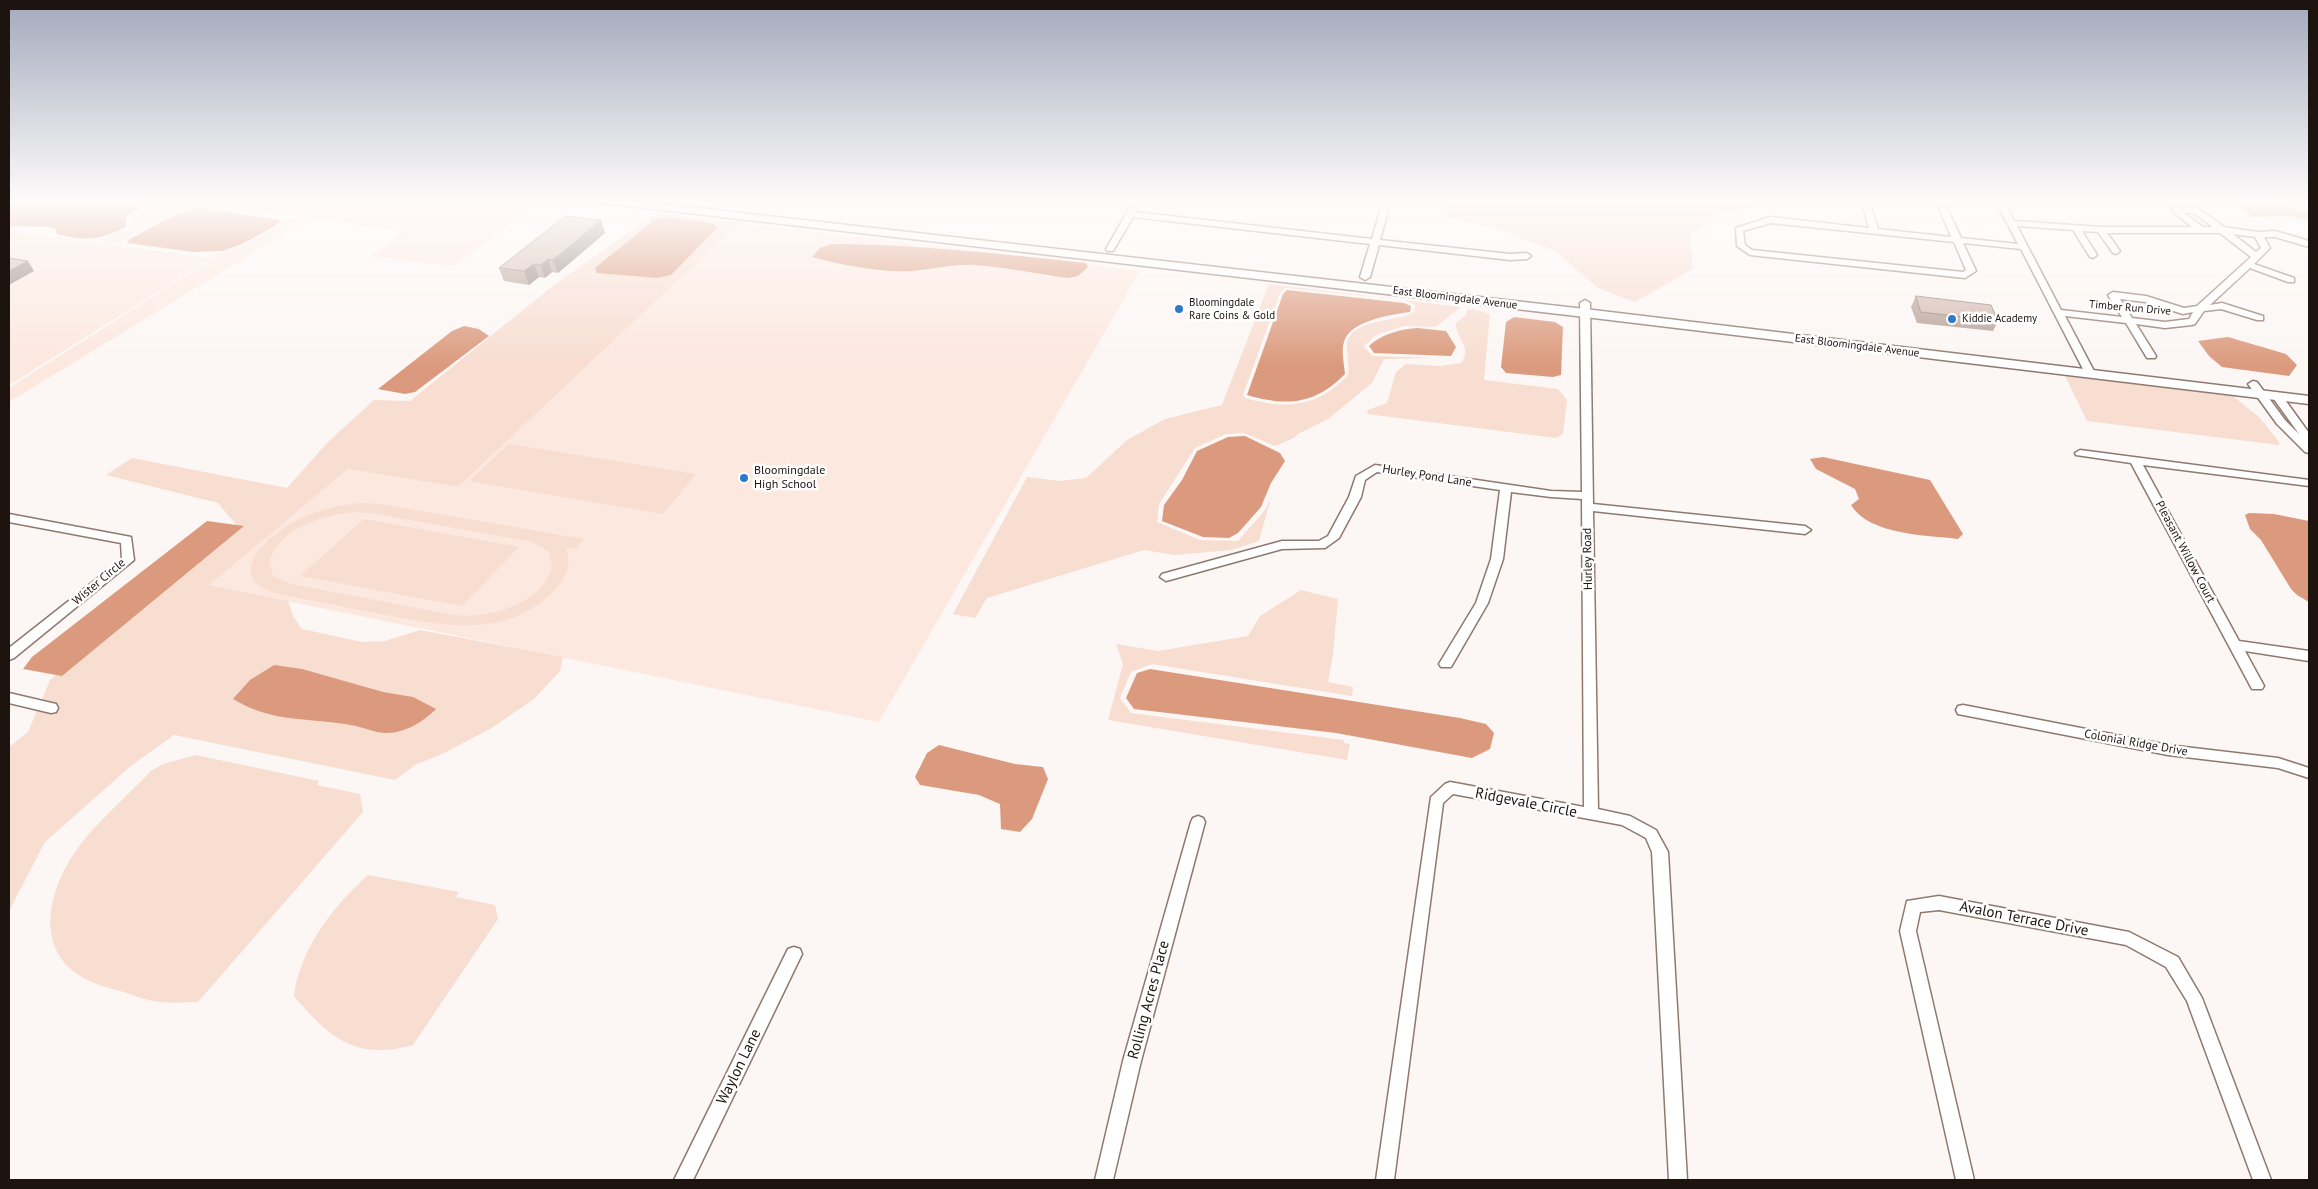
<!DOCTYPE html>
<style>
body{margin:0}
#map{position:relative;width:2318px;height:1189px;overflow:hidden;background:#fcf7f5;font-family:"PT Sans",sans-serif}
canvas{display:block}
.frame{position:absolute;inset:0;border:10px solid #1d1410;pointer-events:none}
</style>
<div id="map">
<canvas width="2318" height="1189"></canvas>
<div class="frame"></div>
</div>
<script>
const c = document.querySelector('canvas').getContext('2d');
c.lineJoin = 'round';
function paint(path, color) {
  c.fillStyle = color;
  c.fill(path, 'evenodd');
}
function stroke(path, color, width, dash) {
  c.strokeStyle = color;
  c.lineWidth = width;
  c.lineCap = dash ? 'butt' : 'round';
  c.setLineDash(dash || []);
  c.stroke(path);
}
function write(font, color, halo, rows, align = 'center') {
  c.font = font + ' "PT Sans",sans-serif';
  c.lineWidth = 5;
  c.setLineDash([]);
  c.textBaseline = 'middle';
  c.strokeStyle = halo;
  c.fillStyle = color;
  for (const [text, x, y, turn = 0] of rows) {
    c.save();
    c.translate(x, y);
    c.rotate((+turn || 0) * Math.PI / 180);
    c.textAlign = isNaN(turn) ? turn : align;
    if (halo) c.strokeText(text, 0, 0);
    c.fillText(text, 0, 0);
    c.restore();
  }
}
paint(new Path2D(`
 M145,200H209L201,205L204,206L188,209L166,219L127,238L122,244L99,241L130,227L132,223L131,216L149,204Z
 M213,200H523L542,202L454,266L370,256L405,231L204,204Z
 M282,217L307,220L9,402V388L216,257L206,255L222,253L245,245L284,222L285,219Z
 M739,223L1140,271L879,722L208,585L348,469L458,487Z
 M9,231L212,258L9,385Z`), '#fce8df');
paint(new Path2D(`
 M1444,200H1778L1766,205L1719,213L1690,234L1693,269L1635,302L1598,288L1555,251L1489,226L1441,215Z
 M656,213L739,223L458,487L348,469L209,585L288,601L293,616L302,629L362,642L385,641L420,630L563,657L560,671L534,699L490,729L442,754L415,765L395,780L174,735L132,765L45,842L9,911V747L28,732L50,680L238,527L218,503L106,475L132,458L287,488L327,443L374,400L410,401L554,285Z
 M1269,284L1461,307L1436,327L1404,326L1376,335L1364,346L1372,356L1441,358L1384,359L1372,383L1328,419L1298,434L1294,438L1275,446L1244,433L1226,434L1195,448L1159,504L1157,522L1200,540L1238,541L1266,509L1272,494L1259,541L1231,550L1175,555L1144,550L987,598L975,618L953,614L1027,477L1060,481L1086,478L1127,440L1165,419L1222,405ZM1285,288L1404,300L1415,305L1414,312C1399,322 1351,318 1347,344C1346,354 1350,365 1348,375C1318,407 1287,410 1245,398L1243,395L1280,293Z
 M1474,309L1490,314L1484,380L1558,389L1567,400L1563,434L1556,438L1367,414L1368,410L1387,403L1396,372L1406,364L1441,366L1461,363C1473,347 1455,339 1456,323L1466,315L1467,310Z
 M2065,376L2233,396L2260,418L2279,442V445L2087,421Z
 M509,444L696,474L663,514L469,481Z
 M361,503L381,504L584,539L576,549L565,547C573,564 566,579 554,591C503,641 442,625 380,614C347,607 313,601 279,594C218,578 270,533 301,518C320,509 340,505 361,503ZM355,512L371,513L533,542L549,552L552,568C540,605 489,619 454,615L291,584L273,576L269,561C280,528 323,515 355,512Z
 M364,519L519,547L462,606L300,576Z
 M1301,590L1338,599L1333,654L1328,682L1353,687L1352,696L1152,664L1131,672L1120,698L1131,713L1344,740V743L1350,744L1347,760L1108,720L1123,664L1116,644L1158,651L1248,636L1260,616Z
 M196,755L319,781L317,785L360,794L363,812L198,1002C184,1002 167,1004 153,1001C142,999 130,994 120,991C105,987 90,983 77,974C32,942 52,882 80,845C99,820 129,794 151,771L163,764Z
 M368,875L459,892L456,897L495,905L498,919L413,1045C357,1061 329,1038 294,996C300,949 333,906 368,875Z`), '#f8ddd1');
paint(new Path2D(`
 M22,200H130L140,201L144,205L126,217V227C97,241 88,241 57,234L55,229L50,227L9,226V205Z
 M2218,200C2234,200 2250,200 2266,202C2281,203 2294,210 2309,212V221L2290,216L2251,217L2240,207Z
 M202,208L281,220L275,226L242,244L223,251L193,252L127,243L130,239C152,228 176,211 202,208Z
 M664,217L713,223L717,228L671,275L657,278L597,273L595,268L653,221Z
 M831,244C916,244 1001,254 1086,263L1088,267L1078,276L1069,278C1037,274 1006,267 974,265C953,264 934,269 913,271C882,273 842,265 812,257L820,248Z
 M1287,290L1404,303L1411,306L1410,312C1391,315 1350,320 1344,342C1341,350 1344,364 1345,374C1316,404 1287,407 1247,395L1283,294Z
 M1514,317L1555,322L1563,327L1561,375L1553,377L1506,373L1501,367L1506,322Z
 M464,326L479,329L489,336L415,392L405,394L378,389L452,331Z
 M1418,328L1446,331L1456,347L1451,356L1374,353L1369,346C1382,334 1400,329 1418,328Z
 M2228,337L2286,354L2297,365L2289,376L2222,367L2209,356L2198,341Z
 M1245,436L1280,453L1285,461L1271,483L1261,507L1238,533L1229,538L1203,537L1162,521L1164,505L1182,480L1197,451L1228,437Z
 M1823,457L1930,480L1963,534L1958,539C1926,535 1869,535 1851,505L1859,499L1855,489L1816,469L1810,459Z
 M2249,513L2274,514L2309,521V602L2297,595L2291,589L2261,540L2250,529L2245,515Z
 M207,521L244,526L62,676L23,669L32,657Z
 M274,665L302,669L383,692L413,697L436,709C423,722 405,733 386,733C376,733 365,728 356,726C311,717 274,724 233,699L250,680Z
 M1150,669L1460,718L1486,724L1494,733L1490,749L1472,758L1336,733L1134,709L1126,698L1137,673Z
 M939,745L1015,764L1043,767L1048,779L1032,819L1020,832L1001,829L1000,804L979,795L920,785L915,777L927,753Z`), '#db9a7d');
const minor = new Path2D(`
 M1134,200H1142L1135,212L1372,239L1383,200H1391L1380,240L1510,254L1527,253L1531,256L1527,259L1510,260L1379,245L1370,277L1365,280L1360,277L1370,244L1133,217L1113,251H1107L1106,249Z
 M1861,200H1869L1878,229L1951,237L1939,208L1943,206L1947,208L1961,238L2018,244L1995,200H2003L2014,221L2101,227H2192L2171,210L2175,207H2196L2224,227L2258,232L2275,231L2309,241V247L2275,237H2264L2270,248L2254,264L2294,278V282H2288L2250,268L2210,305L2222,303L2263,316V320H2257L2221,309L2204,311L2195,324L2192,325L2165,328L2136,324L2156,356L2155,358H2147L2126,323L2065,316L2095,373L2090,376L2085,373L2021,249L1963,243L1976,271L1965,278L1750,255L1737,246L1736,228L1770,217L1869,228ZM2184,213H2194L2213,227H2203ZM1771,223L1954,242L1966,270L1963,272L1752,250L1745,245L1743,231ZM2017,226L2073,230L2090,257L2093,258L2097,255L2082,231L2098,232L2113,253L2116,254L2120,251L2107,233H2220L2251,257L2197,306L2184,308L2146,296L2113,292L2108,295L2122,317L2061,310ZM2233,234L2255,237L2261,248L2256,252ZM2120,299L2145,302L2183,314L2193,312L2189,319L2165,322L2132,318Z
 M1585,300L1590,303L1593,504L1805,526L1811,530L1805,534L1593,511L1598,809L1630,816L1656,830L1668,852L1687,1180H1669L1652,852L1646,838L1622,825L1453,794L1443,803L1394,1180H1376L1431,797L1445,784L1450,782L1584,807L1582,499L1551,497L1511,492L1503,559L1488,603L1451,667H1441L1439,664L1476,603L1491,559L1500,490L1377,472L1365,480L1361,497L1339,538L1325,548L1282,549L1166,581L1160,577L1162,574L1282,541H1319L1328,536L1349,497L1356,476L1375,465L1551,491L1582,492L1580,303Z
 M2253,381L2257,382L2285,420L2299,434L2271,395L2272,393H2280L2309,433V453L2305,452L2277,424L2248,384Z
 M2080,450L2309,480V486L2143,465L2239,641L2309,651V661L2245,651L2264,686L2262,689H2252L2131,463L2076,455L2075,453Z
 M9,514L131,537L134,560L14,658L9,660V648L122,559L121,543L9,522Z
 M9,693L56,704L58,708L56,712L51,713L9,703Z
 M1963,705L2168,745L2278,758L2309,768V778L2278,768L2168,755L1958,714L1956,710L1958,706Z
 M1198,816L1203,818L1205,822L1141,1061L1113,1180H1095L1123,1061L1191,822L1193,818Z
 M1939,896L2129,932L2178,957L2202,998L2271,1180H2253L2187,1001L2166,967L2126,945L1939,910L1920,912L1916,931L1974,1180H1956L1900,931L1907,901Z
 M794,947L800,949L802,954L693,1180H674L788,949Z`);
const major = new Path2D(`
 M596,200H627L1585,309L2309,396V404L1585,317L601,203Z`);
stroke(minor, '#8f796f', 3);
stroke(major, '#8f796f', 3);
paint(minor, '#fff');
paint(major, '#fff');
paint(new Path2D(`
 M605,233L558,273L552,272L545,278L539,277L529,285L504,281L499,268Z
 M1916,296L1998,321L1993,331L1917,323L1911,307Z`), '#b5a096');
paint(new Path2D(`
 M601,220L605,233L558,273L553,260Z
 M548,259L552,272L545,278L541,265Z
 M28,261L34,271L9,285V271Z
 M534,264L539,277L529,285L524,271Z`), '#93827a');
const building = new Path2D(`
 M567,216L601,220L553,260L548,259L541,265L534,264L524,271L499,268L563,218Z
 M9,258L28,261L9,271Z
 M1916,296L1991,305L1998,321L1921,312Z`);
paint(building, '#d2baaf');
stroke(building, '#93827a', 1);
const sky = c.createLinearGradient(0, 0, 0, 366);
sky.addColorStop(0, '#a3aabd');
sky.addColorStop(0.55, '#fefbfa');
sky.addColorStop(1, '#fefbfa00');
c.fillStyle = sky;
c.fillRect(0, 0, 2318, 366);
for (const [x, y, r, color] of [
 [1179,309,5,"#2b7bca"],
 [1952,319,5,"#2b7bca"],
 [744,478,5,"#2b7bca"]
]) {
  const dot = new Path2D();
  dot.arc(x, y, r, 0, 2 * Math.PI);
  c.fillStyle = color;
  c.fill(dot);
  stroke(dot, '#fff', 2);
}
write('11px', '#1d1410', '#fff', [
 ["East Bloomingdale Avenue",1455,298,7],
 ["Timber Run Drive",2130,308,5],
 ["East Bloomingdale Avenue",1857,346,7]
]);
write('11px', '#1d1410', '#fff', [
 ["Bloomingdale",1189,303],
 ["Rare Coins & Gold",1189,316],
 ["Kiddie Academy",1962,319]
], 'left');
write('12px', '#1d1410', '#fff', [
 ["Bloomingdale",754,471],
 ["High School",754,485]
], 'left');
write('12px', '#1d1410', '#fff', [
 ["Hurley Pond Lane",1427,476,9],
 ["Pleasant Willow Court",2185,552,62],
 ["Hurley Road",1588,559,-91],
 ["Wister Circle",99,582,-40],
 ["Colonial Ridge Drive",2136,743,10]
]);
write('15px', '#1d1410', '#fff', [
 ["Ridgevale Circle",1526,803,11],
 ["Avalon Terrace Drive",2024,919,11],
 ["Rolling Acres Place",1149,1000,-75],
 ["Waylon Lane",739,1067,-64]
]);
</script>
